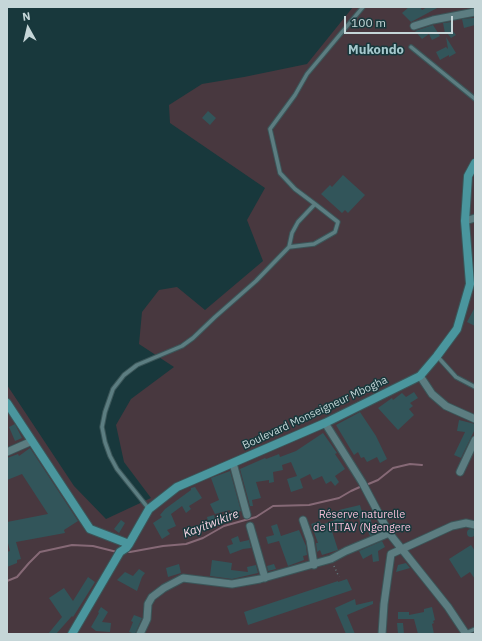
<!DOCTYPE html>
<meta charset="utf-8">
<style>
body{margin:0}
#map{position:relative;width:482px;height:641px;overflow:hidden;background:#18383c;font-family:"IBM Plex Sans",sans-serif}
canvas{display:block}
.frame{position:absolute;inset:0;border:8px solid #c5d6d8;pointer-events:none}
.north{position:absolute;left:8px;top:8px;width:40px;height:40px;-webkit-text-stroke:3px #18383c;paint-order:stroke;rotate:352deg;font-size:11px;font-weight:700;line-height:16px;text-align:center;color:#c5d6d8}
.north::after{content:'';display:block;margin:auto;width:14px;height:18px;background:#c5d6d8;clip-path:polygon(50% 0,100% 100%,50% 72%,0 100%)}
.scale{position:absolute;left:344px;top:16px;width:109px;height:18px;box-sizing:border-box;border:2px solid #c5d6d8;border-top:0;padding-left:5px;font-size:12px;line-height:14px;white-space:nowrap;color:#c5d6d8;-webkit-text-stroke:3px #18383c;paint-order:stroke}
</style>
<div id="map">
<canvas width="482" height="641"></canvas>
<div class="frame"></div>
<div class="north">N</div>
<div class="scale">100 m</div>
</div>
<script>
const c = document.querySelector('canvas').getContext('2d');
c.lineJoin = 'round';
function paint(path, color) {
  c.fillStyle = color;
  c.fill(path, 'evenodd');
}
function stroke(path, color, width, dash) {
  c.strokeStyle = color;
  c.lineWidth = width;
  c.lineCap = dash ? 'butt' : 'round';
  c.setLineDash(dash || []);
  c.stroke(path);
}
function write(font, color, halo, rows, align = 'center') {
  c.font = font + ' "IBM Plex Sans",sans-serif';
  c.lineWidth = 3;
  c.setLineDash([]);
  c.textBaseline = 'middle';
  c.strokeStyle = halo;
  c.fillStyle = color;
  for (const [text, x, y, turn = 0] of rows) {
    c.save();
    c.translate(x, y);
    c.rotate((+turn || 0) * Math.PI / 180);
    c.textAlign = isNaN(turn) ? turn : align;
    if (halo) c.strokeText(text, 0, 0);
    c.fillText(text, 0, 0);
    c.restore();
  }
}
paint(new Path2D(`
 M353,7H475V634H7V385L74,486L106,519L151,498L124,462L116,425L131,399L174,367L139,344L142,312L159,290L177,287L205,310L263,261L247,220L265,188L170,123L169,105L202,84L244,77L307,64Z`), '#48383f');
stroke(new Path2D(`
 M366,485L378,480L393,468L410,464L422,465
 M125,552H130L163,546L186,544L203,538L224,526L256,517L273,506L309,505L339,498L351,491L362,486
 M7,581L17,577L29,563L40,552L72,545L93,546L117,552`), '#866976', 2);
paint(new Path2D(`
 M409,7H420L422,10L427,7H439L411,22L402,13Z
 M472,18H475V25L464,28L462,19Z
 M451,22L452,30L456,35L451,38L447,33H445L443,23Z
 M433,25L440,36L432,40L429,34L422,39L415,31Z
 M446,37L456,53L449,57V55L440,60L436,52L446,47L448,49Z
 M208,111L216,118L210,125L202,118Z
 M343,175L365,195L348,213L345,210L342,213L321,194L330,185L332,187Z
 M475,307V326L467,322Z
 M414,392L418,398L410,403L413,406L409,409L414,415L398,430L378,408L392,398L393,400L402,393L406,397Z
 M360,412L376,436L387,459L380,463L377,457L367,462L364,457L361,458L358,452L354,455L336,425Z
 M459,420L475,424V429L461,458L454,455L465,432L457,431Z
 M15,424L22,438L15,441L9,427Z
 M323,433L337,453L335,454L345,469L335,476L339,482L335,486L331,481L326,484L322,476L313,480L310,474L300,479L303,488L291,492L287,479L297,476L291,462L282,465L283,470L273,472L274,482L269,483V480L256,482L261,498L252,500L253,506H250L240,469L265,458L266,459L279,454L280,457L296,451Z
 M30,448L78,521L64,530L65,533L16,542L21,559L17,560V563L7,567V552L10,551L7,539V522L48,514L22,474L7,480V458L18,454L19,456Z
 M230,471L241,511L231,514L230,510L215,514L210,504L219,500L211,478Z
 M195,487L202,498L189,506L191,509L186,513L182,506L171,514L176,526L167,530L170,534L162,539L153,523L162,517L160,515L165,509L191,490V488Z
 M360,505L363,515L344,520L345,523L331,528L338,550L322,555L320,550L317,552L316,543H318L311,524L320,521L321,525L335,520V519L341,517L339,510Z
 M214,515L215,520L208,522L207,517Z
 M369,515L373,527L377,526L379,532L370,536L365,524L361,526L359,518Z
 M121,520L125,523L119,533L114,529Z
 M277,524L281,536L299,530L306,546L307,555L303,556L304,560L288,566L279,541L268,544L266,537L274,535L271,526Z
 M467 533a4 4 0 1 1 8 0a4 4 0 1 1-8 0Z
 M238,536L240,542L249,540L251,548L243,549L230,554L227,546L233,544L231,539Z
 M382,541L385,547L378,551L379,561L373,562L372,554L363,559L359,551Z
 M471,545L475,551V579L470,572L461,578L449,559Z
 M212,560L232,563L231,570L248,572L247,567L256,565L258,573L232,579L210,576Z
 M406,563L410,568L396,572L398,565Z
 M179,564L181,573L168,577L166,568Z
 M274,564L276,569L268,571L267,566Z
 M139,569L145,573L142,577L137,591L117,580L125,572L133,576Z
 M88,577L95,582L73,617L72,616L56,634H48L62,617L49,598L64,588L73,601Z
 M347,579L352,590L248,625L244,612L338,581V582Z
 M355,599L356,605L373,601V604L347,615L355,634H346L335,608Z
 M101,607L108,612L102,622L111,623L110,632L96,631L91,627L99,613L98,612Z
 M432,607L435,620L433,621L434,623L432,624L434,634H418L414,619H398V612H409V615L424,612V609Z
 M134,615L142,618L135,634L129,632L133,622L131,621Z
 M397,623H403L404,634H398Z`), '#32555a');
const lane = new Path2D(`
 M411,47L475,99
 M289,247L314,244L335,232L338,222L315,204
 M437,356L456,377L475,387
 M149,509L117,469L110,456L105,442L102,427L105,412L113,389L124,375L137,365L182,346L193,338L215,317L256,281L289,247L292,233L298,222L315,204L295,189L280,173L270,129L295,95L307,74L363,7
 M466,633L475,629`);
const street = new Path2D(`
 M414,26L433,20L475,12
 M465,221L475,218
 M420,376L432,394L446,406L475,419
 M325,423L362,482L389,533L448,607L466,634
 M7,452L32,441
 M233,463L247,515
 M460,472L475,440
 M303,520L310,540L314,565
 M250,526L265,578
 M140,634L147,619L148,604L152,597L164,588L183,578L232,584L260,579L331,559L346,551L389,533
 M382,634L384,604L391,554L452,526L466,523L475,525`);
const secondary = new Path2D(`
 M7,403L90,529L129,544
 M72,634L120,552L126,548L129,544L149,509L177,487L325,423L420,376L437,356L457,329L470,284L465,221L468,176L475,163`);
stroke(lane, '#3b5659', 5.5);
stroke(street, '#3b5659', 9);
stroke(secondary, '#3b5659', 10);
stroke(new Path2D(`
 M334,566L339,577`), '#627c7f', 1.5, [1, 3]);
stroke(lane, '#5c7d81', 3.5);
stroke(street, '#5c7d81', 7);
stroke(secondary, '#4a969e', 8);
write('11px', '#c5d6d8', '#18383c', [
 ["Boulevard Monseigneur Mbogha",315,413,-25]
]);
write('11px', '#f4bdd6', '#18383c', [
 ["Réserve naturelle",362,515],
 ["de l'ITAV (Ngengere",362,528]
]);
write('italic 12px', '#f8d6e5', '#18383c', [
 ["Kayitwikire",211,524,-21]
]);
write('bold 13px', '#a6c8cd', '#18383c', [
 ["Mukondo",376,50]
]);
</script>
